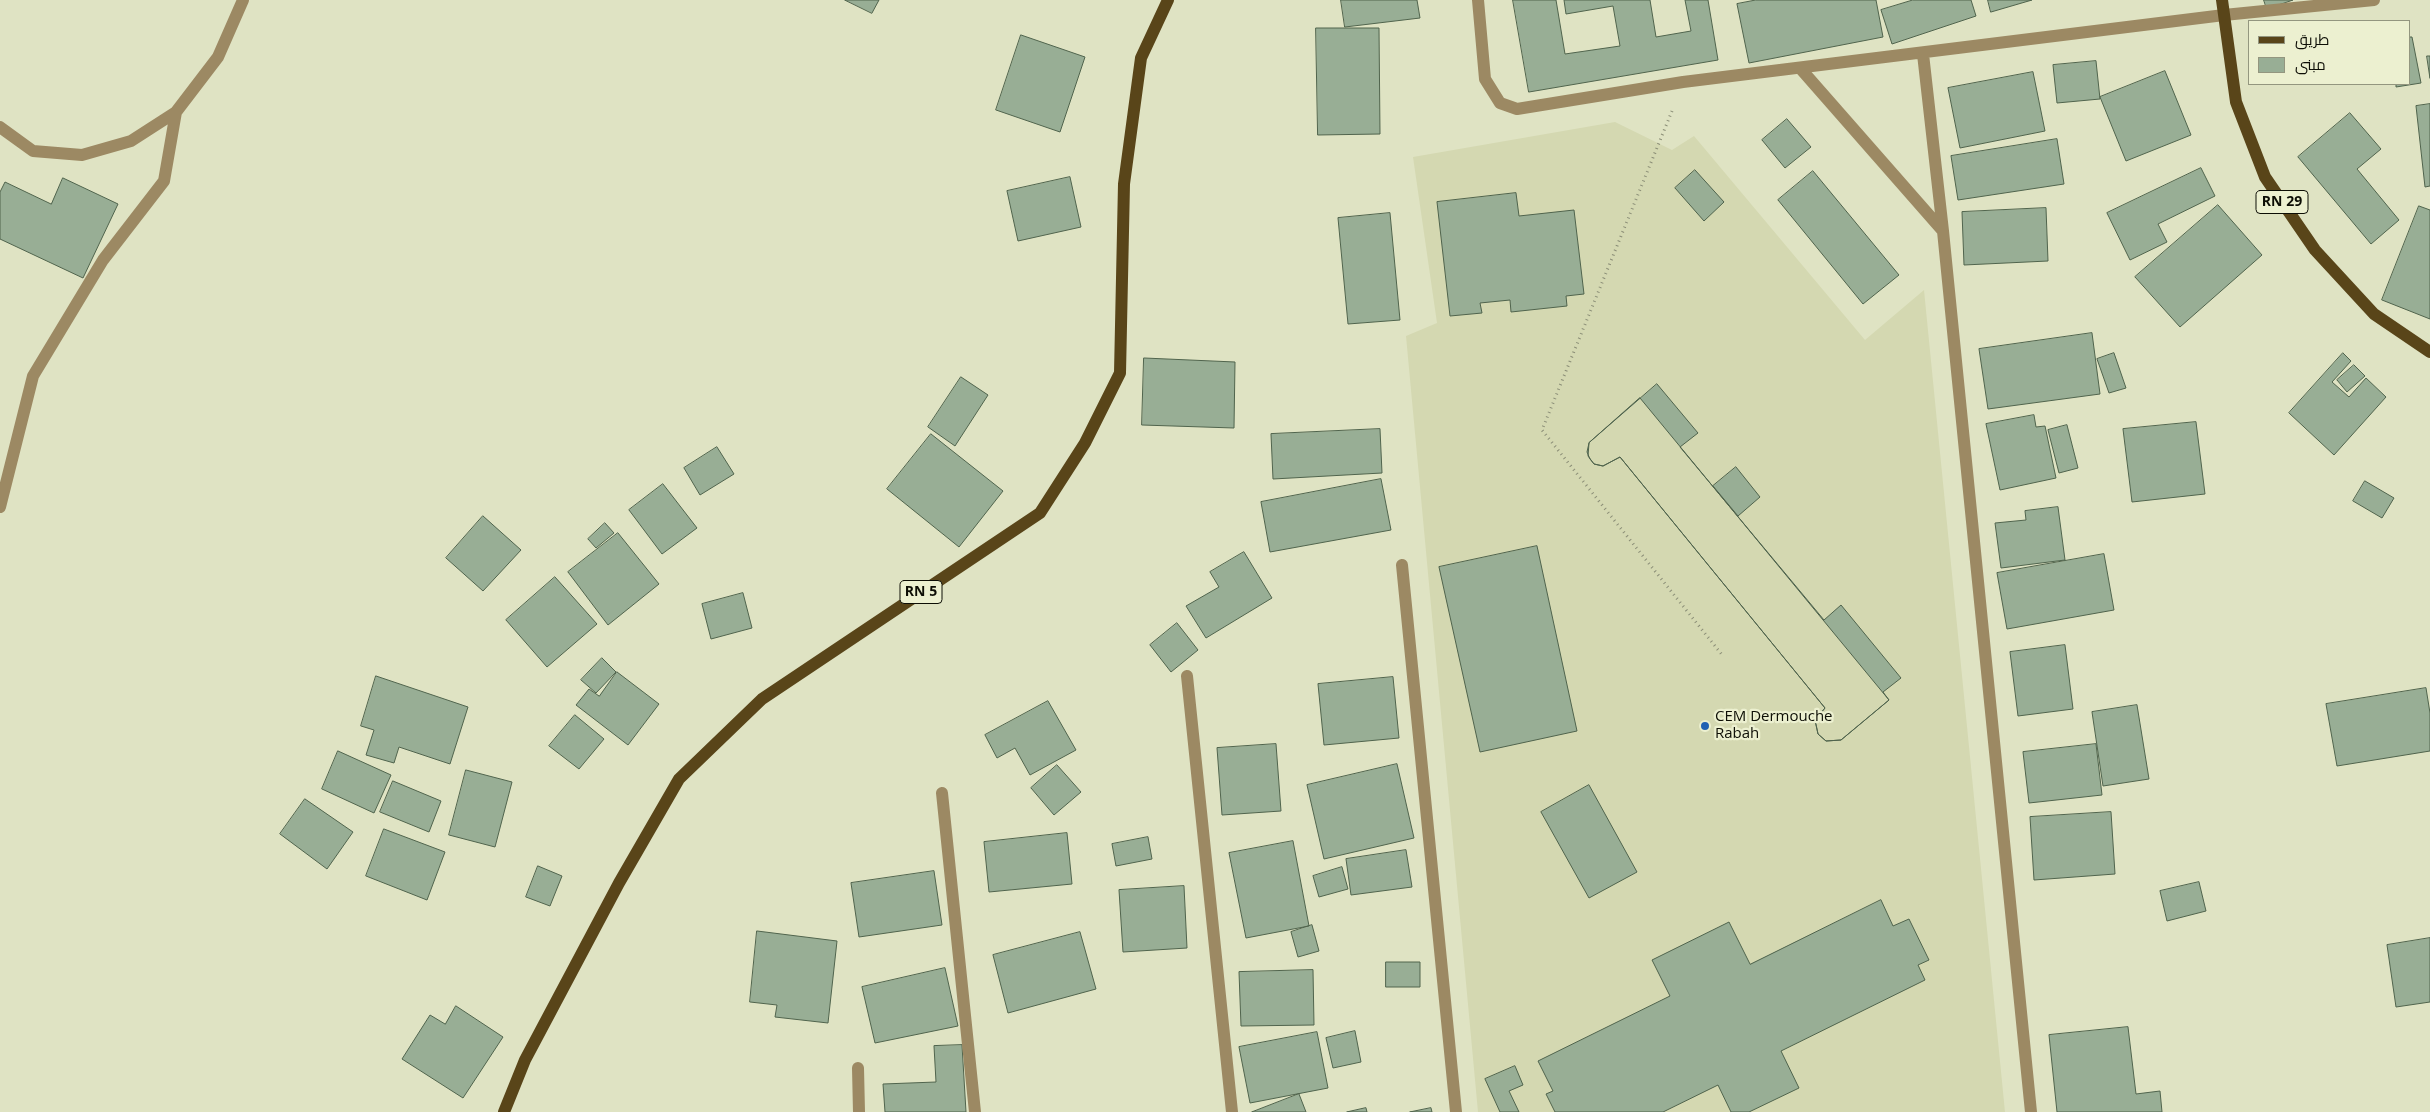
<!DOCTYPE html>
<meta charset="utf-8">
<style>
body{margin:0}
#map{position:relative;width:2430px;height:1112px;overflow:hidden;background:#dfe3c3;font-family:"Open Sans",Cairo,sans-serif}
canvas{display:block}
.legend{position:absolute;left:2248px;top:20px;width:162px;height:65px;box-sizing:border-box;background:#ecf0d0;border:1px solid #93967f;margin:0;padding:6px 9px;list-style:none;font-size:15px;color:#0d0e05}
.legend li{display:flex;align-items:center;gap:10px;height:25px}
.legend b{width:25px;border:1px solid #93967f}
</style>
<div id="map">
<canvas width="2430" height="1112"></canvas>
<ul class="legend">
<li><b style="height:6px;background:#594519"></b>طريق</li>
<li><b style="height:14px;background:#98ae95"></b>مبنى</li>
</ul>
</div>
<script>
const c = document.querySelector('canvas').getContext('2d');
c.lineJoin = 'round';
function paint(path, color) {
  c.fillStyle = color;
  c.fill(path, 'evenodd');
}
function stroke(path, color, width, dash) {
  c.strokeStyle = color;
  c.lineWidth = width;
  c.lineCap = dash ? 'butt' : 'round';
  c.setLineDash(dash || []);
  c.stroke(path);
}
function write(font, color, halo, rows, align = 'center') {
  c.font = font + ' "Open Sans",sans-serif';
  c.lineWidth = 4.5;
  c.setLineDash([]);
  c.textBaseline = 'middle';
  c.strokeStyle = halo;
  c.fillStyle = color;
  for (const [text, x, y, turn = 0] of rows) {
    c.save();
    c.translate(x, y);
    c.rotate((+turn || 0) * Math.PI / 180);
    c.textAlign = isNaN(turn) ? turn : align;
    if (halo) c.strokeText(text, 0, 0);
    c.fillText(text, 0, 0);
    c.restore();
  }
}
paint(new Path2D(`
 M1615,122L1672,150L1694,136L1865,340L1924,290L2005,1112H1478L1406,336L1437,323L1413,157Z`), '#d4d8b1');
const building = new Path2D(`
 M845,0H879L872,13Z
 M1341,0H1417L1420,18L1345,27Z
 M1513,0H1556L1565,54L1620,46L1613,6L1566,14L1564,0H1650L1656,37L1691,31L1685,0H1708L1718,60L1529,92Z
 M1756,0H1876L1883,37L1749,63L1737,4Z
 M1913,0H1971L1976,16L1892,44L1881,10Z
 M1988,0H2032L1991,12Z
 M2264,0H2293L2267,9Z
 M1316,28H1379L1380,134L1318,135Z
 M1021,35L1085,57L1060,132L996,110Z
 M2409,37H2412L2421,83L2396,87V84H2409Z
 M2427,56H2430V78Z
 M2096,61L2100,99L2057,103L2053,65Z
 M2165,71L2191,135L2126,161L2100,97Z
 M2033,72L2045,131L1960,148L1948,88Z
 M2430,104V186L2425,187L2416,106Z
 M2350,113L2381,149L2357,169L2399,220L2371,244L2298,157Z
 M1787,119L1811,147L1785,168L1762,140Z
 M2057,139L2064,184L1958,200L1951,156Z
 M2201,168L2215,196L2158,224L2167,242L2130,260L2107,213Z
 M1695,170L1724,202L1704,221L1675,188Z
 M1813,171L1899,275L1863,304L1778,200Z
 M1070,177L1081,227L1018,241L1007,191Z
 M63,178L118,204L83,278L0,239V192L5,182L51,204Z
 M1516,193L1519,216L1574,210L1584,294L1566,296L1567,306L1511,312L1510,300L1480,303L1482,313L1450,316L1437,202Z
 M2218,205L2262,255L2180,327L2135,277Z
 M2419,206L2430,210V319L2382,300Z
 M2046,208L2048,261L1964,265L1962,212Z
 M1390,213L1400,320L1348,324L1338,218Z
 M2092,333L2100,394L1988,409L1979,349Z
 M2114,353L2126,388L2109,393L2097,359Z
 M2343,353L2351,361L2332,382L2349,397L2366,378L2386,397L2334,455L2289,413Z
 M1144,358L1235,362L1234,428L1142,425Z
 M2354,365L2365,376L2347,392L2337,380Z
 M961,377L988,395L955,446L928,427Z
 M1657,384L1698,433L1680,447L1824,620L1841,605L1901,678L1883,692L1889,700L1841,740L1826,741L1818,734L1815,720L1825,708L1620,457L1603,466L1594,464L1588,456L1589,443Z
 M1640,398L1889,700L1841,740L1826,741L1818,734L1815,720L1825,708L1620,457L1603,466L1594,464L1590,459L1587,452L1589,443Z
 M2034,415L2036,427L2045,426L2056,478L2000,490L1986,424Z
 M2196,422L2205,494L2132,502L2123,429Z
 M2067,425L2078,468L2059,473L2048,430Z
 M1380,429L1382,473L1273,479L1271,434Z
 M931,434L1003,491L959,547L887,489Z
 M717,447L734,474L700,495L684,468Z
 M1736,467L1760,497L1738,516L1713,486Z
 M1381,479L1391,530L1270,552L1261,502Z
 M2365,481L2394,498L2382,518L2353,501Z
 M663,484L697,528L662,554L629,510Z
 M2058,507L2065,560L2001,568L1995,523L2026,520L2025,511Z
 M483,516L521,550L483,591L446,558Z
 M605,523L614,533L596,548L588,539Z
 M618,533L659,584L608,625L568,572Z
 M1537,546L1577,731L1480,752L1439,567Z
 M1244,552L1272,598L1206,638L1186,606L1219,587L1210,572Z
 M2104,554L2114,610L2007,629L1997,573Z
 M555,577L597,624L547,667L506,620Z
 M743,593L752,628L711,639L702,604Z
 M1177,623L1198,650L1171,672L1150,645Z
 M2065,645L2073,709L2018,716L2010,652Z
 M602,658L616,672L596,693L581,680Z
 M617,672L659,704L628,745L576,705L589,689L599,696Z
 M376,676L468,707L450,764L399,747L394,763L366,755L374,730L361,726Z
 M1393,677L1399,738L1324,745L1318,684Z
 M2426,688L2430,713V751L2337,766L2326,704Z
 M1048,701L1076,750L1030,775L1015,748L997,758L985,735Z
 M2137,705L2149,779L2103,786L2092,712Z
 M575,715L604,739L579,769L549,746Z
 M1276,744L1281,811L1222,815L1217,748Z
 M2096,744L2102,795L2029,803L2023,752Z
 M338,751L391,775L374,813L322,789Z
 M1397,764L1414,838L1324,859L1307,785Z
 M1057,765L1081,792L1054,815L1031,788Z
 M466,770L512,782L495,847L449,835Z
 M393,781L441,801L429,832L380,812Z
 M1589,785L1637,872L1589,898L1541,812Z
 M305,799L353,832L327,869L280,834Z
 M2111,812L2115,874L2034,880L2030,817Z
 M384,829L445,852L427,900L366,876Z
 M1067,833L1072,884L989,892L984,842Z
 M1148,837L1152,859L1116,866L1112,844Z
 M1293,841L1309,926L1246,938L1229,853Z
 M1406,850L1412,887L1351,895L1346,859Z
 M538,866L562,876L550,906L526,897Z
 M1342,867L1348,889L1319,897L1313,876Z
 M934,871L942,925L859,937L851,883Z
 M2199,882L2206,911L2167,921L2160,891Z
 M1184,886L1187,948L1123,952L1119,890Z
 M1881,900L1893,926L1909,919L1929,960L1918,965L1925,980L1781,1051L1799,1088L1749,1112H1731L1718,1085L1663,1112H1555L1546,1094L1553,1091L1538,1061L1670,996L1652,960L1729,922L1750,964Z
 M1312,925L1319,951L1298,957L1291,932Z
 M757,931L837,941L828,1023L775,1017L777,1005L750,1002Z
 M1080,932L1096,989L1008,1013L993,955Z
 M2430,938V1002L2396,1007L2387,945Z
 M1386,962H1420V987H1386Z
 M945,968L958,1026L875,1043L862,987Z
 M1313,970L1314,1025L1241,1026L1239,972Z
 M456,1006L503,1037L463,1098L402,1059L430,1015L445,1024Z
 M2128,1027L2136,1094L2160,1091L2162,1112H2057L2049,1035Z
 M1355,1031L1361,1062L1333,1068L1326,1038Z
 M1317,1032L1328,1088L1250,1103L1239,1047Z
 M962,1045L966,1112H885L883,1084L936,1082L934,1046Z
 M1515,1066L1523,1085L1509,1091L1519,1112H1500L1485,1079Z
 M1299,1094L1306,1112H1252Z
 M1366,1108L1367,1112H1347Z
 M1431,1108L1432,1112H1410Z`);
paint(building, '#98ae95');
stroke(building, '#50644d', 1);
stroke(new Path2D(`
 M1672,111L1542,430L1723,656`), '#8b8e77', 3, [1, 4]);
stroke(new Path2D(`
 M1478,0L1485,79L1500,103L1517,109L1683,82L2224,15L2374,0
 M1923,54L1943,231L2031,1112
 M1800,68L1943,231
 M0,127L33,151L82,155L131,141L176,112L218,57L243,0
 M0,507L33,376L103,260L164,181L176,112
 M1402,565L1456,1112
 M1187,676L1232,1112
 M942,793L975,1112
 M858,1068L859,1112`), '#9c8963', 12);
stroke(new Path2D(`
 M2222,0L2236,102L2265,177L2315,250L2374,314L2430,352
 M504,1112L525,1060L619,883L679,779L762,699L1040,513L1085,443L1120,373L1124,184L1141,58L1168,0`), '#594519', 12);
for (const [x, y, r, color] of [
 [1705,726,5,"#2162b3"]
]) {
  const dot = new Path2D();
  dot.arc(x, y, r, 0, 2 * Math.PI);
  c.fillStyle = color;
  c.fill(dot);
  stroke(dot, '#ecf0d0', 2);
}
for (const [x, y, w] of [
 [2282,202,52],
 [921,592,42]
]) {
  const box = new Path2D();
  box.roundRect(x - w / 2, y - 11.5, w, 23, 4);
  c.fillStyle = '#ecf0d0';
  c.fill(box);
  stroke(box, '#0d0e05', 1);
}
write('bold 14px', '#0d0e05', null, [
 ["RN 29",2282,202],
 ["RN 5",921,592]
]);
write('15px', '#0d0e05', '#ecf0d0', [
 ["CEM Dermouche",1715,717],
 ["Rabah",1715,734]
], 'left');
</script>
